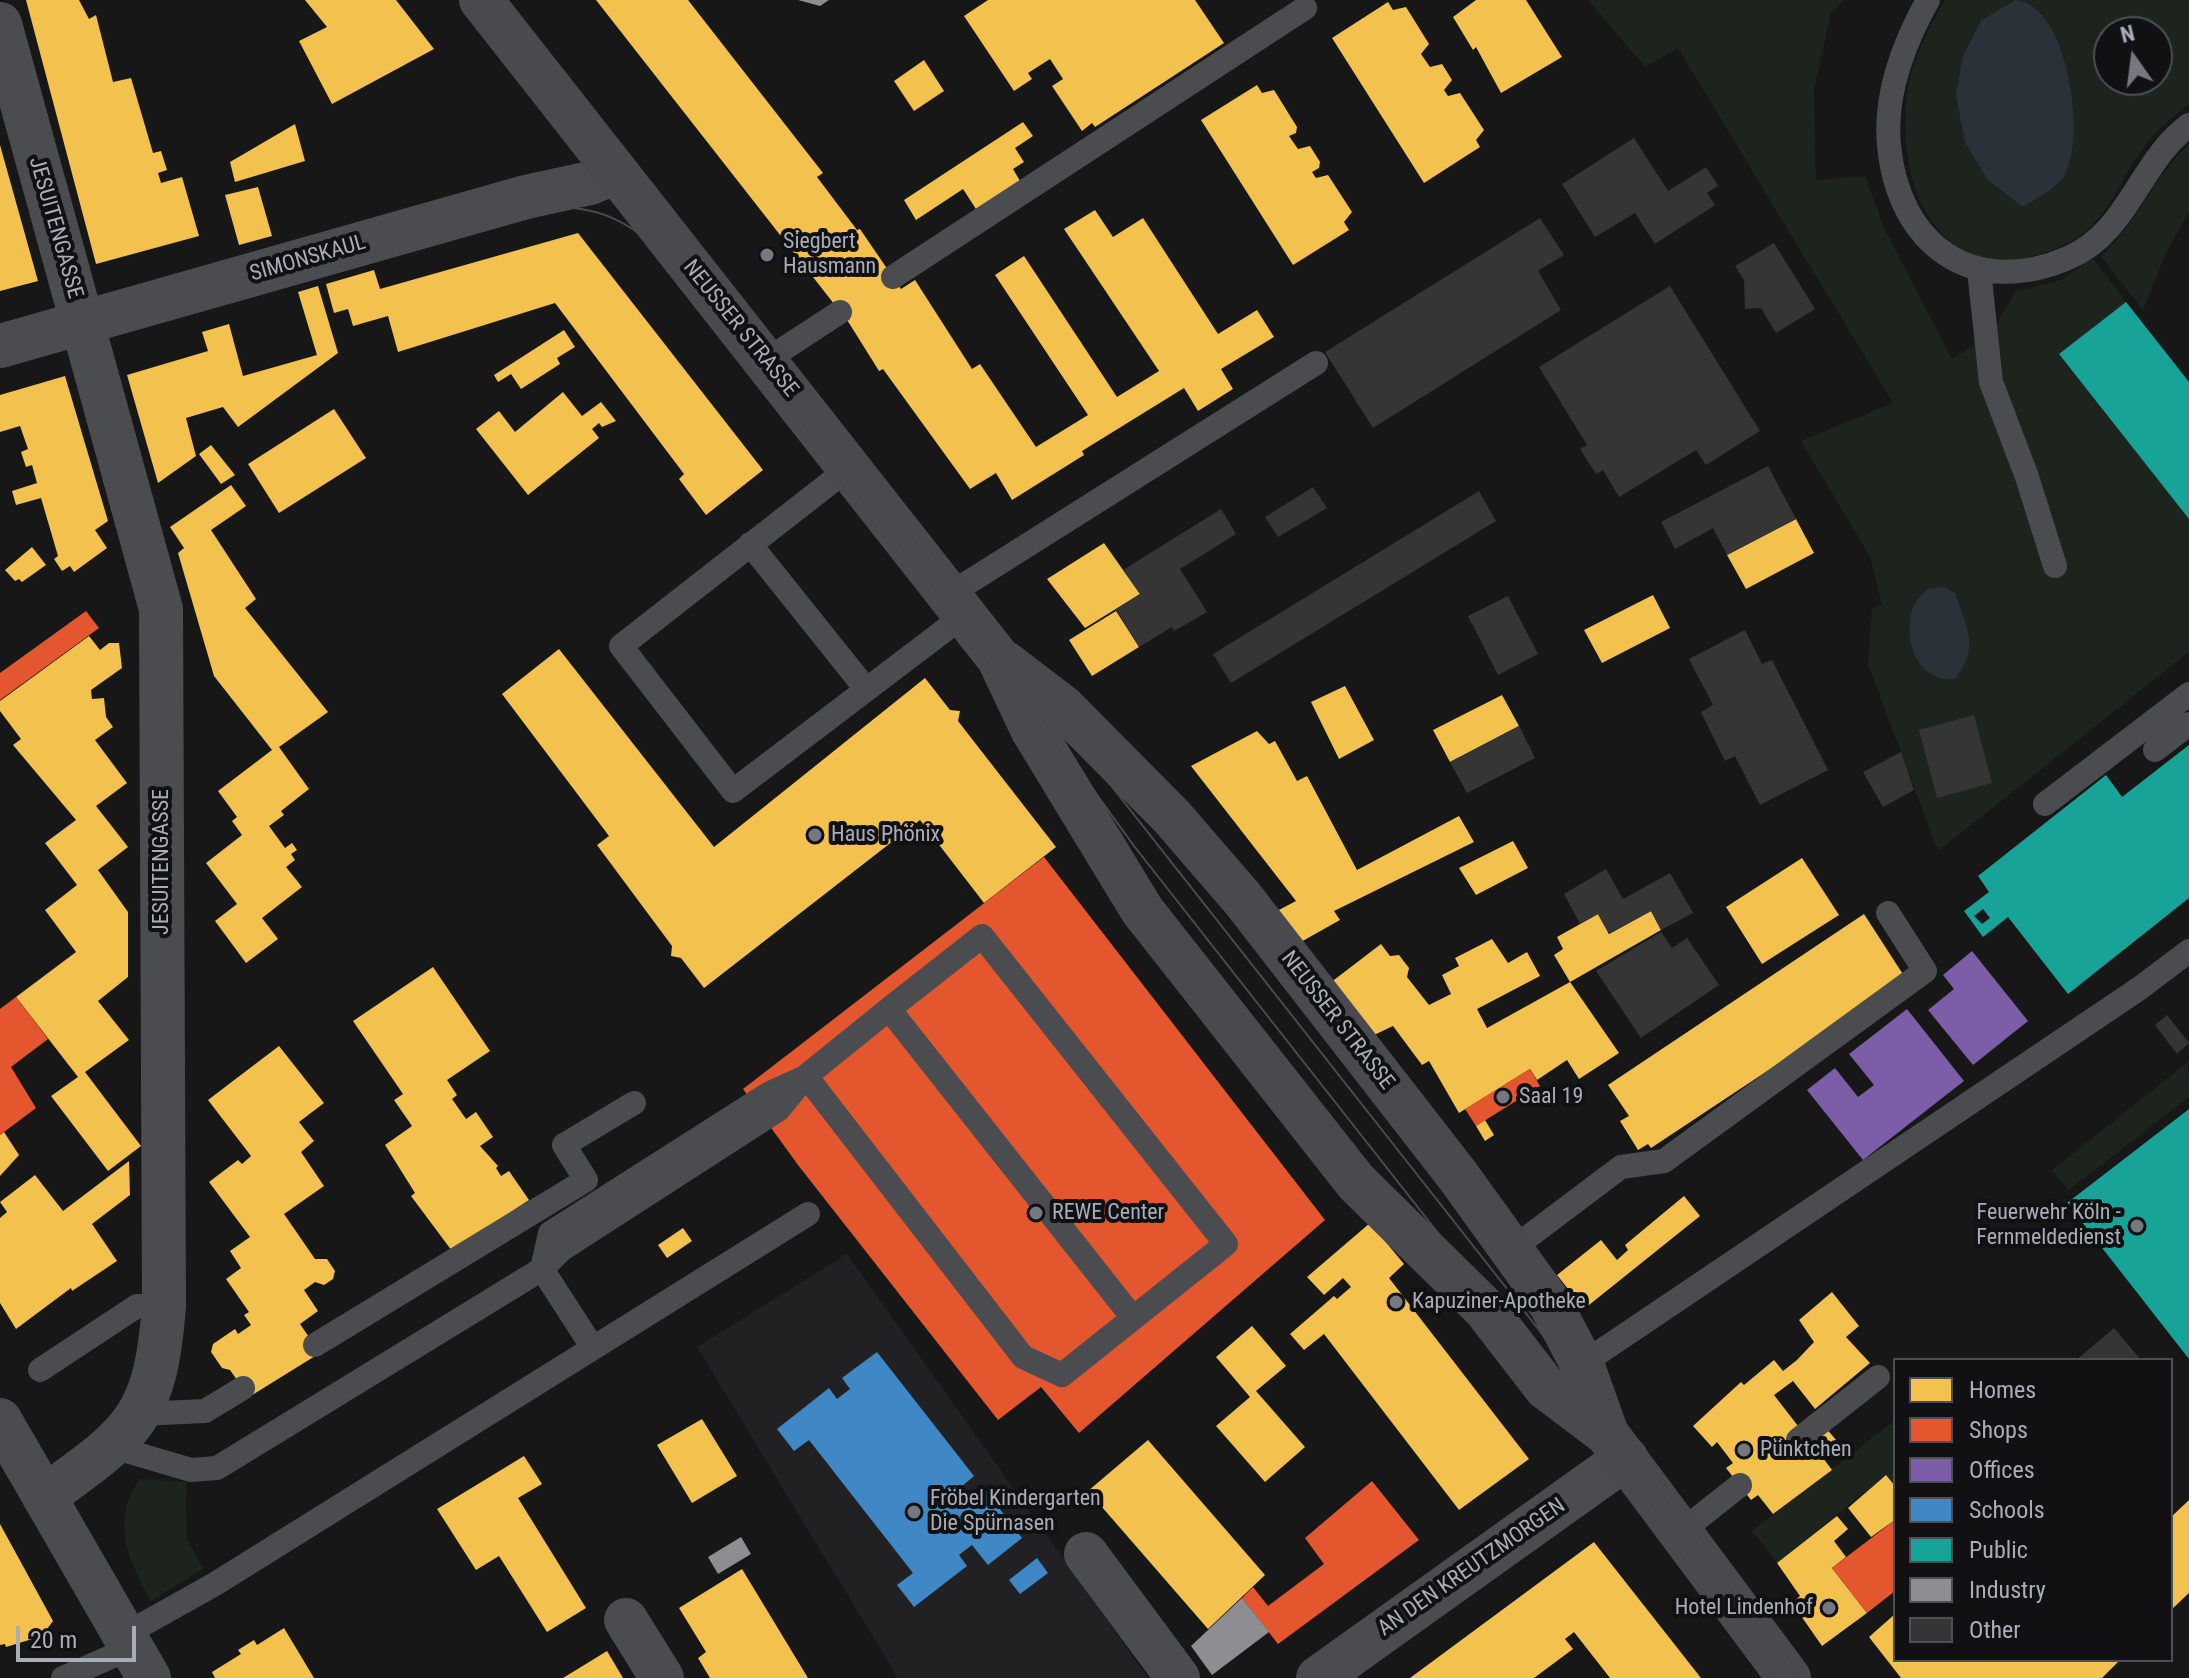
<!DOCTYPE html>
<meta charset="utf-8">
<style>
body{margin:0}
#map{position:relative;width:2189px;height:1678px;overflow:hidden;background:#171717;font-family:"Roboto Condensed",sans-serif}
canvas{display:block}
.legend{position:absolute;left:1893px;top:1358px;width:280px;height:304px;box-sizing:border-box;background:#111113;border:2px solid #4d4f55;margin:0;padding:10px 14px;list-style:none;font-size:24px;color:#a8adb8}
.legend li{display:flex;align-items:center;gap:16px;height:40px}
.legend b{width:40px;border:2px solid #4d4f55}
.north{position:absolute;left:2093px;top:16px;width:80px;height:80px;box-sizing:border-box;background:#111113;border:2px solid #4d4f55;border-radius:50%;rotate:346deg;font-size:22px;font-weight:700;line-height:32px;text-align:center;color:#a8adb8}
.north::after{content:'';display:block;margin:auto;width:28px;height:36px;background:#757880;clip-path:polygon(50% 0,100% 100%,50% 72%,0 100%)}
.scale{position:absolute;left:16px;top:1626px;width:120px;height:36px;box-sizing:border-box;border:4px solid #a8adb8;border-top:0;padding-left:10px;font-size:24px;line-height:28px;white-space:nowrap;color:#a8adb8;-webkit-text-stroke:6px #111113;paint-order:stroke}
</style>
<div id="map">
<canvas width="2189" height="1678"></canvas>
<ul class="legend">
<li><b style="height:22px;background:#f2c14e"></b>Homes</li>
<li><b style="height:22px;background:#e4572e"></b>Shops</li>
<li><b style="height:22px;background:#7b5ea7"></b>Offices</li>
<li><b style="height:22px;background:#3f88c5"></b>Schools</li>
<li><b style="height:22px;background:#17a398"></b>Public</li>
<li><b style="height:22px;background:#8d8d92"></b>Industry</li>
<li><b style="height:22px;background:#353536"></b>Other</li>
</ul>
<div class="north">N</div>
<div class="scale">20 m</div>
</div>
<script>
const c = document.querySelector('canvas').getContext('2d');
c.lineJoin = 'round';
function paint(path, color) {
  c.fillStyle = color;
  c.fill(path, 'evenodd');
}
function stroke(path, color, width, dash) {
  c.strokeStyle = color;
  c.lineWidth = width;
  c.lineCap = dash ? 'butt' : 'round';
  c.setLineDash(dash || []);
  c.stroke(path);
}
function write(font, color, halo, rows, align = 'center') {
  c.font = font + ' "Roboto Condensed",sans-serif';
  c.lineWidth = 8;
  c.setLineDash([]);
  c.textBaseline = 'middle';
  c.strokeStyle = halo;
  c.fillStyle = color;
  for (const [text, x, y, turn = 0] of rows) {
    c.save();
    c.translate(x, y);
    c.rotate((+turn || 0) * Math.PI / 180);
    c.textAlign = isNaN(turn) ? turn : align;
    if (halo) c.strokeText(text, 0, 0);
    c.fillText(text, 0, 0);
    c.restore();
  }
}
paint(new Path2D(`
 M847,1254L1148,1678H898L697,1347Z`), '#212123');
paint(new Path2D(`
 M1588,0H1845L1831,13L1814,89L1816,180L1865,176L1884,228L1952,359L1991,334L2015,292L2061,280L2093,258L2126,302L2059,354L2189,519V652L1938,851L1868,664L1872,609L1882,605L1870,556L1801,441L1893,403L1678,48L1645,67Z
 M1945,0H2189V104C2171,118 2154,132 2141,151C2117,185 2107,224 2066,244C1949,300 1895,199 1907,96C1911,61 1928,30 1945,0ZM2109,32H2157V80H2109Z
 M2189,144V212L2166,253L2143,310L2101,256C2138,224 2153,176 2189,144Z
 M2188,1062L2189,1097L2069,1190L2052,1170Z
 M1894,1421L1895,1486L1886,1475L1777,1563L1752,1531Z
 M141,1479L186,1482L187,1539L203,1569L151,1601C129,1561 109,1518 141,1479Z`), '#1d241e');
paint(new Path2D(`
 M2015,0C2068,3 2088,141 2063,178C2055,189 2034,199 2023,207L1988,180L1965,142L1956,95L1963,56L1981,21Z
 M1944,587L1955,593C1967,629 1980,647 1955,679C1918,683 1903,641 1912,610C1914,602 1922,595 1927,589Z`), '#2a3239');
paint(new Path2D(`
 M26,0H79L89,19L96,15L113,82L131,78L153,153L161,151L167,170L158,173L161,183L182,177L199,236L96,264Z
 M305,0H396L434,49L332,104L299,41L327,27Z
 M596,0H688L823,173L817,177L857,230L860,229L901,289L915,280L972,369L980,364L1036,447L1088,415L995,275L1024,256L1117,397L1159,371L1064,229L1095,210L1113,237L1143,218L1218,334L1257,310L1274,337L1221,369L1233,389L1198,411L1184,388L1082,451L1084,455L1012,500L996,473L970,489L883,369L879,371L849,323Z
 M988,0H1195L1224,43L1095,127L1092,123L1082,131L1052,86L1063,79L1050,59L1028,73L1032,79L1014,91L964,16Z
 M1476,0H1526L1562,57L1501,93L1476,47L1473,50L1453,17Z
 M1388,2L1393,10L1406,7L1429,44L1421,54L1430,67L1442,64L1452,80L1444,90L1448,96L1460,93L1484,130L1476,140L1480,147L1424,183L1332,38Z
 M924,60L944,91L914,111L894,81Z
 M1257,85L1262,93L1274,90L1297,127L1296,133L1289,136L1298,149L1310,146L1320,162L1319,168L1312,172L1316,178L1328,175L1352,212L1344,222L1349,230L1293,265L1201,120Z
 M1023,122L1033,136L1015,148L1024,162L1013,169L1020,181L976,209L963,189L916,220L904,200Z
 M295,124L305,161L235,182L230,162Z
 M0,145L38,281L0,291Z
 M258,187L272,236L239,245L225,195Z
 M578,233L763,470L706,515L679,479L684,474L555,303L398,352L388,316L353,326L348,309L334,313L326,284L374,270L380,289Z
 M318,286L338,353L238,427L223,407L186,418L196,456L158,483L127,375L208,351L202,332L229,324L243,376L317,355L298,292Z
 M564,330L575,347L557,358L560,364L521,389L511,374L498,382L494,375Z
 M65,376L108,521L95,530L107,548L74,572L70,566L62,571L54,559L58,556L41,498L16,505L12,491L37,483L32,465L26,467L21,452L28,449L20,426L0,432V395Z
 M563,392L582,416L601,402L616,421L602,427L599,423L592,429L599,438L528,495L476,429L499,411L515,432Z
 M334,409L366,458L279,513L248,464Z
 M211,445L235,475L221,484L199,454Z
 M231,485L246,506L211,530L256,599L245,608L328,712L279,747L309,789L281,811L284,815L269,826L285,848L292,843L297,850L291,854L295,860L286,867L302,887L262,918L278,939L246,963L215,921L237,904L206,863L242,835L232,821L237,817L218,791L272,750L214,676L178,553L184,548L170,527Z
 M1796,519L1814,553L1746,589L1727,555Z
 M1104,543L1140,594L1085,628L1047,579Z
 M32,547L46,565L22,582L19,579L15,581L5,570Z
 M1653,595L1670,628L1602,663L1584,630Z
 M1116,611L1139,647L1092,676L1069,640Z
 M89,636L100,650L109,643H119L122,668L91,690L92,699L104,698L106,717L113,727L95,740L127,783L96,806L128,847L98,870L128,912V977L98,1001L129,1040L85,1072L141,1146L108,1171L51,1096L78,1077L16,997L76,952L45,910L77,885L45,843L76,820L13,745L21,739L0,711V701Z
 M559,649L714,847L925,678L950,710L960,711L958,721L1056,847L984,903L920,820L704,988L681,958L671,956L672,946L597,845L609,836L502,694Z
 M1345,686L1374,740L1339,759L1311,702Z
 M1502,695L1519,726L1450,762L1433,730Z
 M1257,731L1269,744L1275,741L1297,781L1307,776L1357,870L1459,816L1474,842L1334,911L1340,920L1299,943L1275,912L1296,901L1191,766Z
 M1513,841L1528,868L1476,895L1459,868Z
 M1802,858L1839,915L1762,964L1726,907Z
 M1651,911L1661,930L1570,982L1619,1053L1579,1079L1567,1060L1537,1080L1530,1069L1459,1113L1429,1061L1422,1065L1393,1026L1372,1036L1330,983L1381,944L1390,956L1399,955L1409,968L1407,977L1429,1005L1451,994L1442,975L1459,966L1455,958L1492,939L1508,963L1527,952L1540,976L1477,1009L1487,1028L1570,982L1554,955L1563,949L1557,937L1598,914L1609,934Z
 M1864,914L1906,979L1651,1148L1648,1144L1638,1150L1620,1121L1629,1116L1608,1085Z
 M433,967L490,1051L447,1080L457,1095L452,1099L466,1119L476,1112L493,1137L480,1146L498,1166L496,1168L501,1176L509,1171L529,1200L452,1251L411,1196L415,1193L385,1145L412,1126L394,1100L403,1094L353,1021Z
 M279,1046L324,1103L299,1122L314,1141L301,1152L324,1186L284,1214L315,1259H327L335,1271L333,1279L324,1285L315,1282L304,1290L318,1311L300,1324L320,1353L249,1397L230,1370L222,1368L211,1352L213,1344L235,1329L238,1334L251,1325L244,1315L249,1312L226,1279L241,1268L230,1251L250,1237L209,1182L238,1160L242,1164L251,1156L208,1100Z
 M1485,1120L1494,1135L1485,1141L1476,1126Z
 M4,1132L19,1155L0,1176V1135Z
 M129,1161L130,1195L92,1224L117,1261L72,1291L71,1288L16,1329L0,1303V1218L7,1212L0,1202L35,1175L63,1211Z
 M1684,1196L1700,1216L1584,1309L1557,1275L1601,1240L1617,1260L1628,1250L1625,1245Z
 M1370,1223L1404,1264L1389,1278L1529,1459L1459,1510L1324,1334L1304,1350L1290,1334L1334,1296L1337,1299L1351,1287L1343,1278L1324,1295L1307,1277Z
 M683,1228L692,1241L667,1258L658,1245Z
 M1832,1292L1859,1326L1846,1337L1870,1363L1815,1409L1793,1381L1774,1395L1798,1426L1826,1428L1836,1440L1820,1454L1832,1470L1773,1514L1758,1495L1751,1500L1726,1468L1733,1463L1717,1442L1712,1447L1693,1426L1741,1382L1744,1385L1774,1360L1783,1371L1797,1360L1814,1342L1799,1320Z
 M1252,1326L1286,1366L1256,1391L1305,1447L1265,1482L1216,1426L1250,1397L1216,1357Z
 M702,1419L737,1476L692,1503L657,1445Z
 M1148,1440L1265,1575L1208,1629L1088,1491Z
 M524,1456L542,1484L518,1498L586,1608L547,1632L499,1556L476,1570L437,1509Z
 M1886,1475L1895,1486V1520L1871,1537L1848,1508Z
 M2189,1500V1593L2171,1610V1517Z
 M1837,1516L1848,1529L1834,1541L1846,1557L1832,1568L1867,1613L1822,1646L1792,1603L1800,1596L1777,1563Z
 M0,1524L53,1621L42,1636L6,1647L5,1644L0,1645Z
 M1594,1542L1701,1678H1610L1574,1632L1565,1639L1573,1649L1534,1678H1410Z
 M742,1569L808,1678H710L698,1658L706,1652L679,1608Z
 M1895,1614V1660H2120L2102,1678H1901L1869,1637Z
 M284,1628L314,1678H215L212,1672L241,1654L238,1650L254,1640L257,1645Z
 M607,1651L623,1678H563Z`), '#f2c14e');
paint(new Path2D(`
 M86,611L99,628L0,700V673Z
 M1044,857L1325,1220L1079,1433L1041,1387L998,1420L798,1165L743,1089Z
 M16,997L48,1039L11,1067L36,1108L0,1135V1009Z
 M1530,1069L1540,1086L1476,1126L1465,1109Z
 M1372,1481L1419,1540L1278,1644L1242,1598L1253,1587L1268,1606L1324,1564L1305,1538Z
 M1895,1520V1591L1867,1613L1832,1568Z`), '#e4572e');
paint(new Path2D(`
 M1972,951L2028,1021L1973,1065L1928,1010L1954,989L1943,975Z
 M1907,1009L1964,1081L1863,1160L1807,1090L1835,1068L1858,1097L1874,1085L1849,1054Z`), '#7b5ea7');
paint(new Path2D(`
 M877,1352L974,1476L961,1487L972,1502L986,1491L1022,1538L988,1565L972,1545L959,1555L967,1566L914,1607L897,1585L913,1573L809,1440L794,1451L777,1429L829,1388L837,1399L850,1389L842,1378Z
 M1037,1558L1048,1573L1020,1594L1009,1580Z`), '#3f88c5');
paint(new Path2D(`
 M2126,302L2189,382V519L2059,354Z
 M2189,745V898L2068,994L2008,917L1983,937L1964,911L1989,892L1978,876L2106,775L2122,797ZM1983,909L1990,918L1982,924L1974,916Z
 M2189,1109V1359L2067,1203Z`), '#17a398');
paint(new Path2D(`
 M798,0H829L820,6Z
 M741,1537L751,1554L718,1574L708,1557Z
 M1242,1598L1269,1632L1212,1675L1191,1646Z`), '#8d8d92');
paint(new Path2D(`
 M1634,138L1668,191L1706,167L1718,186L1707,193L1715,205L1655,244L1635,213L1595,237L1562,184Z
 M1540,218L1564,255L1538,271L1561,310L1373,428L1325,352Z
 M1774,243L1815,309L1776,333L1761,308L1745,309L1744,280L1735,266Z
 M1670,286L1760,431L1706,465L1696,450L1619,497L1603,470L1596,474L1580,449L1587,445L1539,367Z
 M1768,466L1796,519L1727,555L1713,528L1675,549L1661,522Z
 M1313,487L1327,508L1278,537L1265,517Z
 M1479,491L1496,521L1231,683L1213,654Z
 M1221,509L1236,534L1180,569L1207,612L1174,631L1172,627L1139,647L1116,609L1140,594L1123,570Z
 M1508,596L1538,654L1498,675L1468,616Z
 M1745,630L1762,664L1772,660L1828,770L1760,805L1735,756L1725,761L1701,712L1713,705L1689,659Z
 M1974,715L1992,783L1937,798L1919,730Z
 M1519,726L1535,758L1467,793L1450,762Z
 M1901,752L1914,790L1883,807L1863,772Z
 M1606,869L1623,899L1670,873L1693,913L1661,930L1651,911L1609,934L1598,914L1580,924L1564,894Z
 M1661,932L1672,948L1687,938L1719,985L1641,1038L1596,971Z
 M2167,1015L2189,1043L2177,1054L2155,1025Z
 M2114,1328L2141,1360H2076Z`), '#353536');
stroke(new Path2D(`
 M1928,0C1904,43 1884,94 1889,145C1898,245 1973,299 2068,258C2129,232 2139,162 2189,125
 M1979,270L1991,382L2027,477L2055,566
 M893,277L1305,8
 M765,361L840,312
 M849,468L621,646L733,791L966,614
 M750,544L866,689
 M950,594L1316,363
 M2155,750L2189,724
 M2045,804L2189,694
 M806,1076L1023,1357L1062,1375L1226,1244L982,936L889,1009L1133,1318
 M1512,1249L1621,1167L1664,1161L1925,971L1888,913
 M315,1345L586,1180L564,1145L634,1103
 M593,1348L542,1269L550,1233L768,1094L801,1079
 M1582,1364L2140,988L2189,951
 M40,1370L137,1306H164
 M139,1414L205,1411L243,1388
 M1798,1440L1878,1377
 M113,1447L191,1470L217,1468L542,1269L561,1250L778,1110L806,1076L889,1009
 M1682,1531L1740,1485
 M124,1635L215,1584L808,1214
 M63,1678L131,1648`), '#4b4c50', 24);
stroke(new Path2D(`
 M0,24L161,609L164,1306C155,1420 133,1433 44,1497
 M0,346L526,197L590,183L616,172
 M0,1420L149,1678
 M1086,1554L1178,1678
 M626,1620L662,1678
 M1318,1678L1626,1458`), '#4b4c50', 44);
stroke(new Path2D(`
 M481,0L999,659L1032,729L1142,910L1356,1182L1485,1309L1546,1388L1607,1434L1789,1678
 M1004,662L1063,707L1172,817L1242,898L1458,1176L1551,1305L1582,1364L1607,1434`), '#4a4a4e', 44);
stroke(new Path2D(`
 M469,0L704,298L839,476L1074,763L1134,846L1581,1415L1777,1678
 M493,0L1504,1285L1640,1460L1800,1678
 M0,337L530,182L575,179L619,192
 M0,355L530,207C578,204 617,211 652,245`), '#4b4c4f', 2);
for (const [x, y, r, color] of [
 [767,255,8,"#757880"],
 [815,835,8,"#757880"],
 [1503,1097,8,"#757880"],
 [1036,1213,8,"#757880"],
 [2137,1226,8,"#757880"],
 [1396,1302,8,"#757880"],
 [1744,1450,8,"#757880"],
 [914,1512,8,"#757880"],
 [1829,1608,8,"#757880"]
]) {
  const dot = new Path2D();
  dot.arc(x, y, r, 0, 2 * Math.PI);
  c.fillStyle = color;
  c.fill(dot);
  stroke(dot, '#111113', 3);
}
write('22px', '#a8adb8', '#111113', [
 ["JESUITENGASSE",55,228,74],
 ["SIMONSKAUL",308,259,-16],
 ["NEUSSER STRASSE",740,329,51],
 ["JESUITENGASSE",162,862,-90],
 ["NEUSSER STRASSE",1337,1021,52],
 ["AN DEN KREUTZMORGEN",1472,1568,-35]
]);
write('22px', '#a8adb8', '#111113', [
 ["Siegbert",783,242],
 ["Hausmann",783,267],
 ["Haus Phönix",831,835],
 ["Saal 19",1519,1097],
 ["REWE Center",1052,1213],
 ["Feuerwehr Köln -",2121,1213,"right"],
 ["Fernmeldedienst",2121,1238,"right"],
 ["Kapuziner-Apotheke",1412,1302],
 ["Pünktchen",1760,1450],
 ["Fröbel Kindergarten",930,1499],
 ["Die Spürnasen",930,1524],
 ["Hotel Lindenhof",1813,1608,"right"]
], 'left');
</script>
